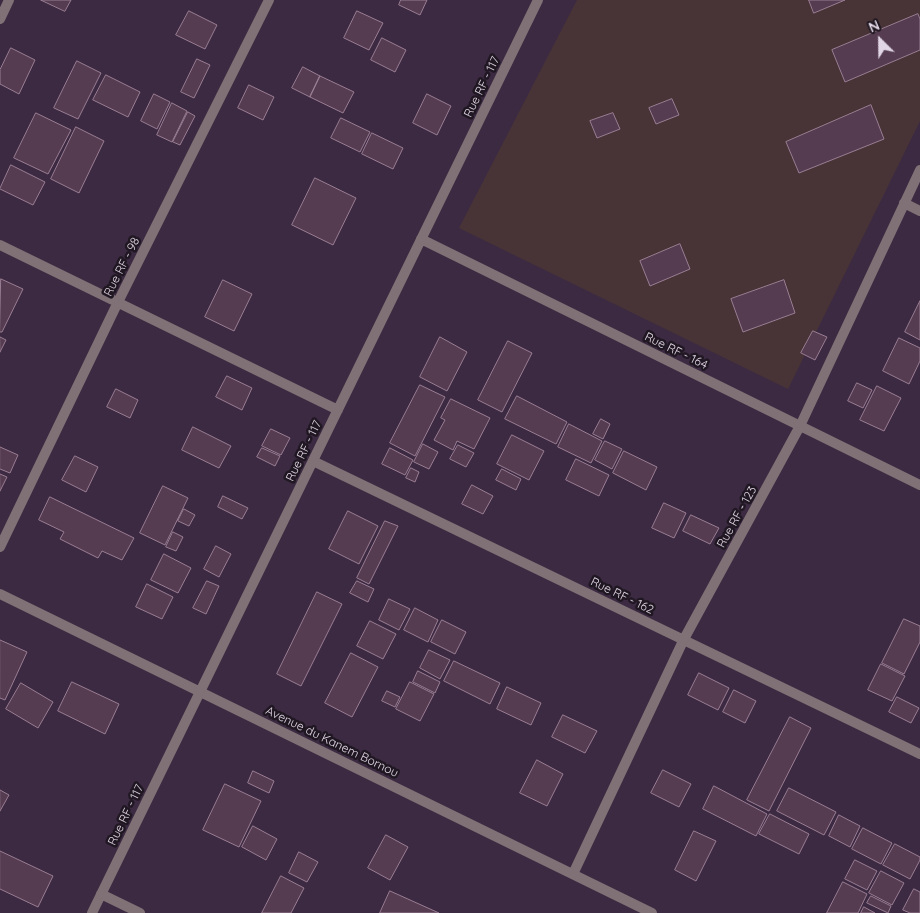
<!DOCTYPE html>
<style>
body{margin:0}
#map{position:relative;width:920px;height:913px;overflow:hidden;background:#3c2a42;font-family:Quicksand,sans-serif}
canvas{display:block}
.north{position:absolute;left:855px;top:15px;width:50px;height:50px;-webkit-text-stroke:4px #1f1721;paint-order:stroke;rotate:337deg;font-size:14px;font-weight:700;line-height:20px;text-align:center;color:#e1d6e5}
.north::after{content:'';display:block;margin:auto;width:18px;height:22px;background:#e1d6e5;clip-path:polygon(50% 0,100% 100%,50% 72%,0 100%)}
</style>
<div id="map">
<canvas width="920" height="913"></canvas>
<div class="north">N</div>
</div>
<script>
const c = document.querySelector('canvas').getContext('2d');
c.lineJoin = 'round';
function paint(path, color) {
  c.fillStyle = color;
  c.fill(path, 'evenodd');
}
function stroke(path, color, width, dash) {
  c.strokeStyle = color;
  c.lineWidth = width;
  c.lineCap = dash ? 'butt' : 'round';
  c.setLineDash(dash || []);
  c.stroke(path);
}
function write(font, color, halo, rows, align = 'center') {
  c.font = font + ' Quicksand,sans-serif';
  c.lineWidth = 5;
  c.setLineDash([]);
  c.textBaseline = 'middle';
  c.strokeStyle = halo;
  c.fillStyle = color;
  for (const [text, x, y, turn = 0] of rows) {
    c.save();
    c.translate(x, y);
    c.rotate((+turn || 0) * Math.PI / 180);
    c.textAlign = isNaN(turn) ? turn : align;
    if (halo) c.strokeText(text, 0, 0);
    c.fillText(text, 0, 0);
    c.restore();
  }
}
paint(new Path2D(`
 M577,0H920V121L788,389L459,228Z`), '#483436');
const building = new Path2D(`
 M41,0H71L65,11Z
 M401,0H427L420,15L399,5Z
 M809,0H845L814,13Z
 M189,11L217,25L205,49L176,35Z
 M357,11L383,23L369,50L344,38Z
 M918,14L920,19V50L845,82L832,50Z
 M382,38L406,50L395,72L371,60Z
 M11,48L35,60L19,94L0,84V70Z
 M197,59L210,65L194,98L181,92Z
 M77,61L101,73L78,119L54,108Z
 M303,67L320,76L310,97L292,88Z
 M106,75L140,92L128,117L93,100Z
 M320,76L354,92L343,113L310,97Z
 M249,85L274,97L263,120L238,108Z
 M154,94L170,102L157,129L141,121Z
 M427,94L451,106L437,135L413,123Z
 M672,99L679,115L656,124L649,108Z
 M172,103L187,111L172,142L157,135Z
 M871,105L884,139L799,173L786,142Z
 M188,112L195,116L180,145L173,142Z
 M36,113L71,130L48,174L14,158Z
 M613,113L620,129L597,138L590,121Z
 M341,118L370,132L360,152L331,138Z
 M76,127L104,141L79,193L51,179Z
 M372,133L403,148L393,169L362,154Z
 M11,165L45,182L33,205L0,189Z
 M315,178L356,198L333,245L292,225Z
 M680,244L690,269L650,286L640,261Z
 M1,279L23,289L2,332H0Z
 M223,280L252,294L234,331L205,317Z
 M784,280L795,313L743,332L731,299Z
 M920,301V340L905,332Z
 M813,331L827,337L815,360L801,353Z
 M0,337L6,340L0,352Z
 M440,337L467,352L447,391L420,377Z
 M899,338L920,348V361L909,384L883,371Z
 M508,341L532,353L502,412L478,400Z
 M227,376L252,388L242,410L216,397Z
 M857,383L872,390L863,408L848,401Z
 M420,385L445,397L415,456L390,443Z
 M877,386L901,398L884,431L860,420Z
 M116,389L138,400L130,418L107,407Z
 M517,396L567,422L556,444L505,419Z
 M451,399L490,418L474,449L457,441L453,450L434,440L445,420L441,418Z
 M601,419L610,424L603,439L593,434Z
 M569,424L602,441L591,463L558,447Z
 M193,427L231,446L219,468L182,450Z
 M271,429L290,438L281,455L262,446Z
 M512,435L544,451L529,480L497,464Z
 M605,441L622,449L612,469L595,460Z
 M423,444L438,452L429,469L414,462Z
 M458,445L474,453L466,467L450,459Z
 M0,447L18,455L10,473L0,469Z
 M262,448L280,456L275,466L257,457Z
 M390,448L413,460L405,475L382,464Z
 M624,451L657,467L646,490L613,473Z
 M75,456L98,467L86,492L62,480Z
 M576,459L609,475L599,496L566,480Z
 M411,468L419,472L415,482L406,478Z
 M502,469L521,479L516,490L496,480Z
 M0,474L7,477L0,491Z
 M472,485L493,496L483,514L462,504Z
 M163,486L188,498L165,545L140,533Z
 M223,496L248,508L242,519L218,507Z
 M50,497L134,538L122,560L102,551L98,558L60,539L64,532L39,520Z
 M664,503L686,513L674,538L652,528Z
 M184,509L195,515L189,526L178,521Z
 M348,511L378,526L359,564L329,549Z
 M691,515L719,528L710,544L683,531Z
 M385,521L398,526L369,584L357,578Z
 M173,532L183,537L176,551L166,547Z
 M216,546L231,554L219,577L204,569Z
 M164,554L191,568L178,593L151,580Z
 M207,581L219,586L206,614L193,608Z
 M357,581L374,589L368,602L350,593Z
 M147,584L173,597L162,619L136,607Z
 M317,592L342,604L301,686L277,674Z
 M389,599L410,609L399,630L379,620Z
 M415,608L438,620L428,642L404,630Z
 M904,619L920,626V642L904,674L882,663Z
 M442,620L466,632L455,654L431,642Z
 M370,621L396,634L383,659L357,646Z
 M0,640L27,652L5,700L0,698Z
 M429,650L450,660L440,679L420,668Z
 M351,653L378,667L352,717L325,703Z
 M454,661L500,683L490,704L444,681Z
 M881,664L905,676L892,701L868,690Z
 M418,671L440,682L435,693L413,682Z
 M699,673L729,688L718,710L688,695Z
 M72,682L119,704L105,734L58,711Z
 M410,682L434,694L420,721L396,709Z
 M21,683L53,702L38,728L6,709Z
 M507,687L541,703L531,725L497,709Z
 M734,690L756,701L745,723L723,712Z
 M387,691L400,697L395,707L382,701Z
 M897,697L919,708L911,723L889,712Z
 M563,715L597,731L585,753L552,737Z
 M790,717L811,728L769,811L747,800Z
 M537,760L563,774L547,806L520,793Z
 M663,770L691,784L679,807L651,793Z
 M253,771L274,781L269,793L248,783Z
 M225,784L261,801L239,847L203,830Z
 M714,786L767,814L756,836L703,809Z
 M789,788L836,812L824,835L777,811Z
 M0,790L9,795L0,811Z
 M770,814L809,834L799,854L759,834Z
 M839,815L860,826L850,847L829,836Z
 M253,826L277,839L266,860L242,847Z
 M863,828L892,843L881,864L852,849Z
 M694,831L716,841L696,881L675,870Z
 M386,835L408,847L390,880L368,868Z
 M895,844L920,857V860L910,879L883,865Z
 M0,851L53,876L38,907L0,889Z
 M299,852L318,862L307,882L289,873Z
 M855,860L877,871L867,890L845,879Z
 M881,871L904,883L892,905L869,893Z
 M281,876L304,888L291,913H262Z
 M843,882L867,894L858,913H827Z
 M914,889L920,892V913H910L903,910Z
 M390,891L439,913H380Z
 M871,896L891,906L888,913L867,903Z
 M864,907L875,913H861Z`);
paint(building, '#553c50');
stroke(building, '#9a7e94', 1);
stroke(new Path2D(`
 M0,19L9,0
 M904,203L920,211
 M421,239L920,485
 M0,245L338,410
 M313,461L920,754
 M0,547L118,302L269,0
 M0,594L652,913
 M573,874L684,639L800,426L920,170
 M101,894L140,913
 M92,913L538,0`), '#7f7175', 10);
write('12px', '#e1d6e5', '#1f1721', [
 ["Rue RF - 117",482,87,-64],
 ["Rue RF - 98",122,267,-63],
 ["Rue RF - 164",676,351,26],
 ["Rue RF - 117",304,451,-64],
 ["Rue RF - 123",737,517,-61],
 ["Rue RF - 162",622,596,26],
 ["Avenue du Kanem Bornou",332,742,26],
 ["Rue RF - 117",126,815,-64]
]);
</script>
